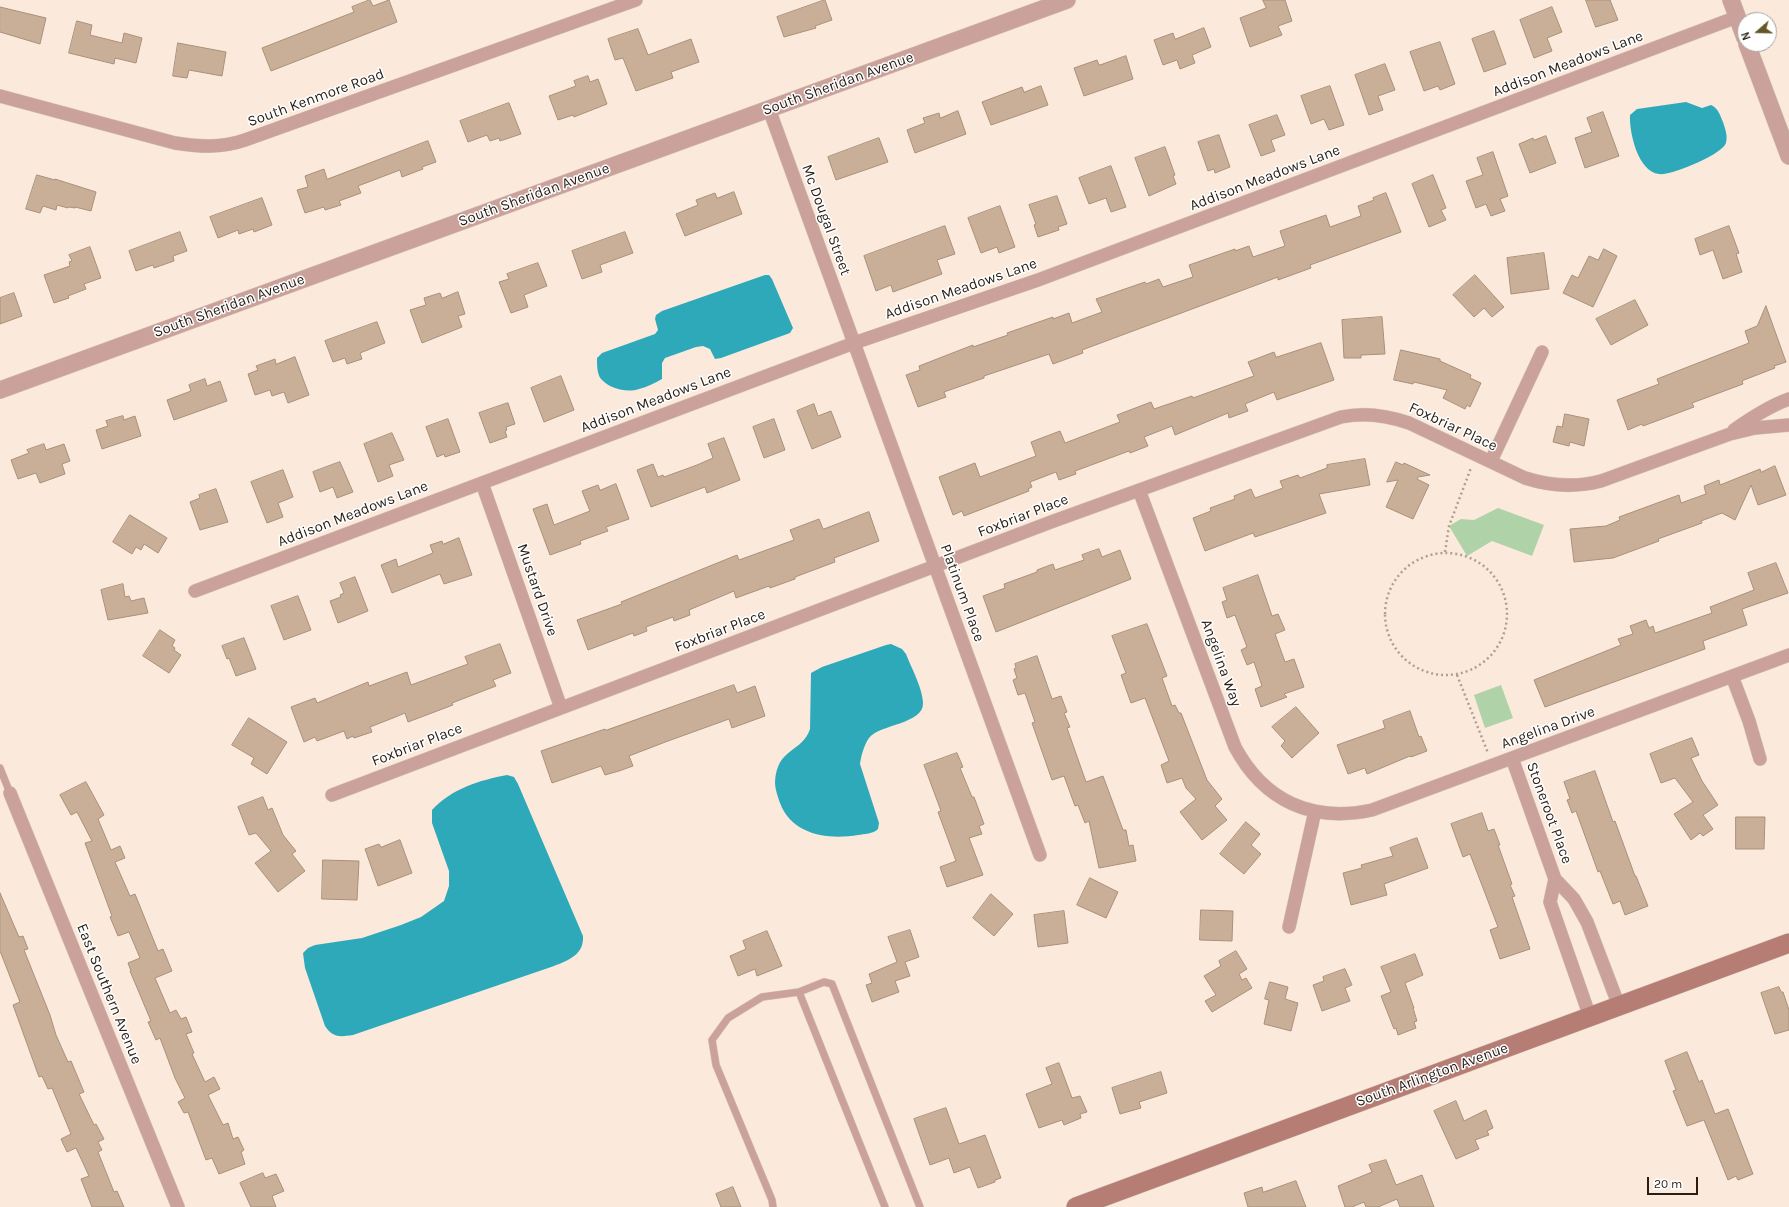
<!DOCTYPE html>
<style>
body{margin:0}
#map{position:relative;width:1789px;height:1207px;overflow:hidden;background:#fbeadc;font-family:Karla,sans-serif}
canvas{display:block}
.north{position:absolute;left:1737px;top:12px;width:40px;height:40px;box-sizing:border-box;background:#fff;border:1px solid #a9a5a2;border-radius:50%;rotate:250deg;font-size:11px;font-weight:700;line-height:16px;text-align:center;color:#281e16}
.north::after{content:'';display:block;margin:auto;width:14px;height:18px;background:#635825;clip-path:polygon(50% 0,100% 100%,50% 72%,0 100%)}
.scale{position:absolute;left:1647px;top:1177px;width:51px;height:18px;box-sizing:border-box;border:2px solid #281e16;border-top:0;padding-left:5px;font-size:12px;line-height:14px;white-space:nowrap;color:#281e16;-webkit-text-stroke:3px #fff;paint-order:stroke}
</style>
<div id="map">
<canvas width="1789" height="1207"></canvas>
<div class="north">N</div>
<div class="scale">20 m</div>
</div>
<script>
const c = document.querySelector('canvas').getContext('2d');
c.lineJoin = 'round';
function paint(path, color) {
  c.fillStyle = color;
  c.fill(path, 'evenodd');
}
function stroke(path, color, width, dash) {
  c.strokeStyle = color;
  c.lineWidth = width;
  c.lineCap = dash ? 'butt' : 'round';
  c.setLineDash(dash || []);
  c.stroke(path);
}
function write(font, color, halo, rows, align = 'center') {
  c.font = font + ' Karla,sans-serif';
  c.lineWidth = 3;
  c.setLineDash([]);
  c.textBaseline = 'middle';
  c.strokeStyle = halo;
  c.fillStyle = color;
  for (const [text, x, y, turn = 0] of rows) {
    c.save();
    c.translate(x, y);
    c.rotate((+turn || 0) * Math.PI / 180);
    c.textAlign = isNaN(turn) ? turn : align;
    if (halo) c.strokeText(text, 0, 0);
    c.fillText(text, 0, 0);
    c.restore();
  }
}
paint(new Path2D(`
 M1498,508L1544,525L1532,556L1492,541L1467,556L1449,526L1461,519L1474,520Z
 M1501,685L1513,718L1485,728L1474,695Z`), '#b0d2a9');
paint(new Path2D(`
 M1686,102L1702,108L1711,105C1718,108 1720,115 1723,122C1725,129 1728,135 1726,143C1723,154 1671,176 1659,174C1638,172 1629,132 1630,115L1637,109Z
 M765,275H769L772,279L793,328L790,333L721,358L715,359L710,349L703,346L696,347L665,358L662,363V379C655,383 647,387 639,389C627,393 610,389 601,379C597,374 597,365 597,358L602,353L655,334L658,330L655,319L656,315L662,311Z
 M891,644L902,649L906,654C911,667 923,689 923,703C924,724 880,724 869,738C864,745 861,756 860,764L879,823L878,829C873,834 864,834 858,835C828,840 792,835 780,803C778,797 775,789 775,782C777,747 802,753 810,729L811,673L822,667L886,645Z
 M507,775L514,777L518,784L583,936C584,954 570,960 554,966L353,1035C340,1037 333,1038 325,1026L305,968L303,953L308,948L315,945L362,938L401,925L421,917L444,901L449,886V871L432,823V810C451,789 480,780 507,775Z`), '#2da9ba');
const building = new Path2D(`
 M370,0L373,6L389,0L397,22L271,71L262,48L354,12L352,7Z
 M825,0L832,20L815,26L816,28L784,37L777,17Z
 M1263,0H1285L1292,21L1278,26L1282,35L1250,47L1240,18L1266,8Z
 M1586,0H1610L1618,20L1596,27Z
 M0,7L46,18L40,44L0,32Z
 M1552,7L1562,32L1547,38L1552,51L1534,58L1520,20Z
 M77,21L92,25L90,35L122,43L124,33L142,38L136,63L115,58L114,64L69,53Z
 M1204,28L1211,47L1192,55L1195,63L1180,69L1177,60L1163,65L1154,40L1173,33L1175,39Z
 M638,29L648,55L691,39L699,62L671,72L673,78L636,91L623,58L615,60L608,39Z
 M1494,31L1506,64L1484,72L1472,39Z
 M1440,42L1455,84L1440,90L1438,86L1424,91L1410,52Z
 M178,43L226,52L222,76L189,70L187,78L173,76Z
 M1126,56L1133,79L1084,96L1074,68L1097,60L1099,65Z
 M1385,64L1395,90L1378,96L1383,110L1369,115L1355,75Z
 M588,76L590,82L598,79L607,104L574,117L573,115L558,120L549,96L576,86L574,81Z
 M1041,86L1048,105L991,125L982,102L1022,87L1024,92Z
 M1330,86L1344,125L1329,130L1324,119L1311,124L1301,96Z
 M509,103L521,134L500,141L499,138L490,141L487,135L468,142L460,121Z
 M958,111L966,134L915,153L907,130L925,123L923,118L939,113L940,118Z
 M1603,112L1619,156L1585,168L1575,138L1592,132L1587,118Z
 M1277,115L1285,135L1271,140L1275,151L1261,156L1249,125Z
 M1219,135L1230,167L1215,173L1214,169L1208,171L1198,142Z
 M1546,136L1556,163L1530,173L1519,144L1533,138L1534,140Z
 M879,138L888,162L836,180L828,157Z
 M428,141L436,162L422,167L423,169L402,177L400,170L358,186L361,193L339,201L341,205L325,210L324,207L305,213L297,190L308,187L305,176L324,169L327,179Z
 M1165,147L1175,175L1173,176L1176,184L1149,196L1135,158Z
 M1493,152L1508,196L1500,199L1505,211L1491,216L1486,204L1476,208L1466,181L1483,175L1477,158Z
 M1111,166L1126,207L1111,212L1106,198L1089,204L1079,178Z
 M37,175L55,180V179L96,192L91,211L75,207V208L69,207L68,208L57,205L56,210L43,206L40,213L26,209Z
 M1433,175L1446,208L1441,210L1446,220L1429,227L1412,184Z
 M734,192L742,214L685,236L676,214L698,205L696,200L715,193L717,198Z
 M1386,193L1401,232L1310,265L1311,268L1278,280V277L1082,350L1083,353L1053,364L1049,354L984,376V378L944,392L946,397L918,407L906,375L920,370L919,366L973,345V347L1008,335L1007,333L1053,317V319L1069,313L1072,323L1102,312L1096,299L1145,282L1146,284L1159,279L1163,287L1193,277L1189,265L1235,249V251L1249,246L1253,257L1285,246L1280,231L1326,215L1330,227L1361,216L1358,206L1374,200L1373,198Z
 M1057,196L1067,224L1058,227L1059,230L1038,237L1034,225L1036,224L1029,205Z
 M262,198L272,225L254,232L253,229L239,234L238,230L218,238L210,217Z
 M1000,206L1015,247L999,253L997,247L981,253L968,218Z
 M945,226L955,254L937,260L942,274L893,292L891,285L876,291L864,256Z
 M1729,226L1739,253L1736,254L1742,272L1723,279L1713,250L1700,255L1695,239Z
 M180,232L187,251L173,256L174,261L154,268L153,265L136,271L129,251Z
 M625,232L633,253L600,265L602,272L582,279L572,251Z
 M90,247L101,278L84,284L86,289L68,296L69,298L54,303L44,275L70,266L69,262L72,261L69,255Z
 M1604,249L1617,256L1593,307L1563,293L1572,275L1578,278L1589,256L1598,260Z
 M1544,253L1549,289L1511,294L1507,258Z
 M538,263L547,286L524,295L528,307L511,313L499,282L509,279L507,274Z
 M1475,275L1504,307L1492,317L1484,308L1474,317L1453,295Z
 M458,292L465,314L458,316L462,327L422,343L410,310L426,305L424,298L440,293L442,298Z
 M14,293L22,316L0,324V298Z
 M1635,300L1648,325L1611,345L1596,319Z
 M1766,306L1786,362L1774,366L1775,368L1744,380L1742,381L1743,384L1692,403L1694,407L1643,426L1642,424L1628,430L1617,400L1659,384L1657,379L1749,343L1745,331L1757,326Z
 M1382,317L1385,354L1361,355V358H1344L1342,320Z
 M377,322L385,343L360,353L362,359L347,364L345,358L333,362L325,341Z
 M1321,343L1334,380L1277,400L1274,392L1245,404L1248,411L1229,418L1228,413L1175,435L1172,426L1144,437L1148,446L1130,453L1129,451L1075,471L1076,474L1059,480L1056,472L1030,482L1032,487L1028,489L1029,491L964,516L962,511L953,515L939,477L975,463L980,477L1036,456L1031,442L1060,431L1065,443L1120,422L1117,415L1151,402L1154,409L1192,396L1193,398L1254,376L1248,362L1274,352L1276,357Z
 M1401,350L1440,359V361L1471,375L1470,378L1481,383L1470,407L1467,405L1465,409L1443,398L1447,390L1414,382L1413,384L1394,380Z
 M295,357L309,395L288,403L284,392L272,396L270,390L255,395L248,374L258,370L256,366L275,359L276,364Z
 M561,376L574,410L544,422L531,388Z
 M205,379L207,386L220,381L227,401L174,420L167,400L191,391L189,385Z
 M508,403L515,424L506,427L507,430L505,431L507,437L490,443L479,413Z
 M814,404L818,416L831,411L841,437L812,449L797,411Z
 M1565,414L1589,419L1584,446L1570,442L1569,446L1553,442L1557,426L1562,427Z
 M123,416L124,420L135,416L141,436L102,449L96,430L108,426L106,421Z
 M448,419L460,452L445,457L444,454L437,457L426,427Z
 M774,419L785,450L764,458L753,427Z
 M392,433L404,460L389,465L393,476L378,482L364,444Z
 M724,438L740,480L707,493L705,487L651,507L637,470L653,464L658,477L663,475L664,477L697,465L713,458L708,444Z
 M44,444L46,450L64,444L70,461L62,464L65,474L40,483L36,473L18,479L11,460L29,453L27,450Z
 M1365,459L1370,485L1319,494L1326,513L1255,537L1253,533L1205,551L1193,518L1211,511L1210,508L1235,499L1234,496L1251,489L1255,498L1283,488L1280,481L1298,475L1300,478L1327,468V465Z
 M340,462L353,492L337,498L333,487L320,492L313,472Z
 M1396,462L1403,465L1404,463L1430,475L1418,477L1417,479L1429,485L1413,519L1386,507L1398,480L1387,482Z
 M1775,466L1786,495L1758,505L1751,485L1735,520L1722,513L1701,521L1702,523L1658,539L1659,541L1613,558L1574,562L1570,529L1606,526L1620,520L1619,517L1679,495L1681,503L1706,494L1704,486L1719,480L1720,485L1760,469L1761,472Z
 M283,470L293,497L278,503L283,517L267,523L251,482Z
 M616,484L629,519L606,527L608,531L580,541L581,544L550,555L533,509L547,504L554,525L590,511L582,491L598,485L600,490Z
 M216,489L228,522L200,530L190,502L200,498L199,495Z
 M869,512L879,541L834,558L835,562L795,577V579L770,588L769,586L736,598L734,591L689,610L690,615L674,621L673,617L646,627L647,631L634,636L633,633L588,650L577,620L622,604L621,602L737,555L739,560L794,540L790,530L819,519L823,529Z
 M130,515L167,538L158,553L144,544L141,550L136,547L132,554L113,542Z
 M459,538L472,575L444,584L440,574L392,593L381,565L396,559L398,567L433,553L430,545L442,541L443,544Z
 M1099,549L1102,557L1120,550L1131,579L996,632L983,596L1005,588L1004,584L1037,572V570L1053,564L1055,570L1084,560L1082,555Z
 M1776,563L1788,593L1742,609L1747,625L1703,641L1705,649L1545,707L1534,680L1621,645L1618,639L1633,634L1630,626L1646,620L1649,628L1653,626L1655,633L1712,613L1710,607L1754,590L1748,573Z
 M1258,575L1272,616L1278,614L1285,630L1275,634L1285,662L1294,659L1304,687L1284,694L1287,697L1261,707L1255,689L1262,686L1254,662L1247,665L1241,650L1247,647L1235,615L1227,618L1222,602L1227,600L1223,588Z
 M355,577L368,611L338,623L330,601L341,597L340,595L344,593L340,583Z
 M123,584L125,597L129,596L131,601L144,598L148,613L108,620L101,590Z
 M298,596L311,630L284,640L271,606Z
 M1147,624L1167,676L1162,678L1172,706L1175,705L1179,713H1181L1207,780L1222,799L1215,806L1227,820L1202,840L1180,812L1196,799L1186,788L1182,778L1167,783L1161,765L1169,761L1145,698L1131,703L1121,675L1126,673L1112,636Z
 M160,630L175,640L172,646L175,648L174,650L181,655L169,673L143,656Z
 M244,638L256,669L236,676L229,658L227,659L222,646Z
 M500,644L511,673L493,680L496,686L452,703L453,705L408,722L405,713L393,718L370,727L372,732L354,738L353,736L347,739L344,731L317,741L315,737L304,742L291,707L315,698L317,703L368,682L369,686L407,672L411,685L468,664L465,657Z
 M1037,656L1052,699L1061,696L1067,712L1064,713L1070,727L1067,728L1086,782L1103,776L1123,830H1126L1129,846L1133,845L1136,861L1099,868L1089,821L1085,823L1078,805L1075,806L1064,776L1052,780L1032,723L1035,722L1025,693L1018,695L1013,680L1017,678L1014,669L1016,668L1015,664Z
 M734,685L737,693L755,686L765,716L732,728L729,719L668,741L629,756L633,766L619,771L605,775L601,766L552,783L541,751L605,729L606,730Z
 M1296,707L1319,733L1292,758L1281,746L1285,741L1272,727Z
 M1410,711L1419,737L1421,736L1427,751L1411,757L1410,756L1367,774L1365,768L1348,774L1337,745L1385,728L1383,721Z
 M249,718L287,742L267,774L251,764L254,758L232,745Z
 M1692,738L1699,755L1691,758L1702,781L1718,805L1703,815L1713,829L1703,836L1700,833L1691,840L1674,814L1693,802L1675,778L1661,783L1650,754Z
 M957,753L963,767L960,768L972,797H974L984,824L979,826L982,834L969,838L983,875L947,887L940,867L956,861L938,812L941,811L924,765Z
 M1595,771L1613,822L1615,821L1635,876H1636L1648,906L1625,915L1620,901L1613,904L1600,871L1598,872L1576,811L1572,813L1567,800L1570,799L1564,782Z
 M86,782L104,815L98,819L111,850L120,846L125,858L115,862L130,896L135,894L158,951L163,949L172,971L155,978L170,1013L176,1010L181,1019L186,1017L192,1032L186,1034L194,1053L192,1054L205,1082L214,1077L220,1089L208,1095L223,1125L228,1123L233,1139L238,1137L244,1150L241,1152L245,1164L219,1174L212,1158L206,1160L188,1112L184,1113L178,1102L185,1098L175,1078L160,1038L156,1040L148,1022L151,1021L130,971H131L128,963L140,958L129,932L118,936L110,917L112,916L85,843L92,841L77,812L71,815L60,795Z
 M263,797L268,810L272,808L283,835L296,851L292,854L305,871L278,892L255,863L271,851L256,833L249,835L238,807Z
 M1482,813L1488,831L1494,829L1500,845H1498L1512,884L1510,885L1515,896L1512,897L1530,949L1500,959L1490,930L1498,927L1470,854L1463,857L1451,824Z
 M1736,817H1765L1764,849H1736Z
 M1246,822L1260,834L1251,845L1261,854L1244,874L1220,854Z
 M1417,838L1428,868L1384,884L1387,895L1351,905L1343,873L1362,868L1361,865L1393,856L1390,848Z
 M400,840L412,873L378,886L365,849L379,844L381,847Z
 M323,860L359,861L357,900L322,899Z
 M1090,878L1118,892L1106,918L1077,905Z
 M0,893L19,937L23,936L28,949L24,950L50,1015L56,1035L68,1062L71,1061L84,1092L79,1094L94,1125L96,1124L104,1139L98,1142L102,1150L98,1152L114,1192L117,1191L124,1207H92L81,1179L89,1176L76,1148L67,1152L61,1139L71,1134L52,1088L48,1089L42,1076L39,1077L13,1005L20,1002L0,951Z
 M991,894L1013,914L994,936L973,918Z
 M1201,910L1233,911L1232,941L1200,940Z
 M1064,911L1068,943L1038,947L1034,915Z
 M910,930L919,957L905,962L910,976L895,981L899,992L872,1002L866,985L872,983L869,974L897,962L888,937Z
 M767,931L782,966L757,976L755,969L738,976L730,956L746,949L743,941Z
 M1236,951L1247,969L1239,974L1242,980L1246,978L1252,988L1212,1012L1205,1001L1216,995L1204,976L1221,966L1219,961Z
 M1415,954L1423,975L1405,983L1414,1008H1413L1417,1021L1414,1022L1416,1028L1398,1035L1396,1028L1394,1029L1381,996L1391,992L1381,967Z
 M1345,969L1352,985L1345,988L1350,1001L1322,1011L1313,985L1324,981L1323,977Z
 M1270,982L1288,987L1285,999L1298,1003L1291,1031L1264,1024L1269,1000L1265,999Z
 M1779,987L1781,992H1783L1789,1010V1030L1775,1034L1761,993Z
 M1687,1052L1699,1082L1702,1080L1715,1114L1728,1109L1753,1174L1738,1180L1736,1176L1728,1180L1704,1120L1687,1126L1673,1091L1676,1090L1665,1061Z
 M1059,1063L1072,1098L1080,1096L1087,1112L1080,1114L1081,1118L1064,1125L1062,1120L1039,1128L1026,1094L1052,1084L1046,1068Z
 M1161,1072L1167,1093L1139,1102L1141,1108L1120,1114L1112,1088Z
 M1456,1101L1464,1121L1486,1110L1493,1128L1487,1131L1489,1135L1475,1140L1479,1149L1456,1159L1434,1111Z
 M946,1108L959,1144L985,1135L1001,1178L995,1180V1182L978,1188L970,1167L954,1173L949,1158L930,1165L914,1119Z
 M1386,1160L1396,1185L1422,1175L1434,1207H1400L1397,1199L1378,1207H1366L1364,1202L1352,1207H1345L1338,1186L1372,1172L1369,1165Z
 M263,1173L265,1178L276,1174L284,1191L272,1196L276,1207H251L240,1183Z
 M1296,1181L1306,1207H1248L1244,1193L1262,1187L1263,1192Z
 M733,1187L741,1207H721L716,1194Z`);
paint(building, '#caaf98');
stroke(building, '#a99079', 1);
const service = new Path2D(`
 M0,768L10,793
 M799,992L885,1207
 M773,1207L772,1200L716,1065L712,1040L728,1018L762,997L799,992L824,982L832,984L920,1207`);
const minor = new Path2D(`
 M0,96L175,143C200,147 222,148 245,140L636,0
 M769,109L1040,855
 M1734,430C1751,418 1769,406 1789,399
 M1491,461L1542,352
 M482,483L561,708
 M1139,490L1235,747C1264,801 1312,823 1372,810L1789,655
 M195,591L854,343L1038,280L1737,17
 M1732,676L1749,721L1760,759
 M1512,758L1555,879L1574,899L1587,922L1619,1006
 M10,793L178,1207
 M332,795L1051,522L1341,417C1364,412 1386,415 1409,423L1525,478C1550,486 1574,488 1601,481L1730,434L1755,428L1789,425
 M1555,879L1550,902L1590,1017
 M1289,927L1315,811`);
const tertiary = new Path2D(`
 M1731,0L1745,38
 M1747,44L1789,156
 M0,390L1067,0`);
const secondary = new Path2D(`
 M1076,1207L1789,943`);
stroke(service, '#d5c5b8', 8);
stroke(minor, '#d5c5b8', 14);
stroke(tertiary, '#d5c5b8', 18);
stroke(secondary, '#d5c5b8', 20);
stroke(new Path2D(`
 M1445,552L1449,526L1471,468
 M1385 614a61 61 0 1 1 122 0a61 61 0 1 1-122 0Z
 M1457,675L1488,753`), '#ae9f94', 2.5, [2, 3]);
stroke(service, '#caa29b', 7);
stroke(minor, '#caa29b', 13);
stroke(tertiary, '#caa29b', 17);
stroke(secondary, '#b57d73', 19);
write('15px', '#281e16', '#fff', [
 ["Addison Meadows Lane",1568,64,-21],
 ["South Sheridan Avenue",838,84,-20],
 ["South Kenmore Road",316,98,-20],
 ["Addison Meadows Lane",1265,178,-21],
 ["South Sheridan Avenue",534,195,-20],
 ["Mc Dougal Street",826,220,70],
 ["Addison Meadows Lane",961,289,-19],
 ["South Sheridan Avenue",229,306,-20],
 ["Addison Meadows Lane",656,400,-21],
 ["Foxbriar Place",1453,427,25],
 ["Addison Meadows Lane",353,514,-21],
 ["Foxbriar Place",1023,516,-21],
 ["Mustard Drive",537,590,71],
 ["Platinum Place",962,593,70],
 ["Foxbriar Place",720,631,-21],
 ["Angelina Way",1221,663,70],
 ["Angelina Drive",1548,728,-20],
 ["Foxbriar Place",417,745,-21],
 ["Stoneroot Place",1549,813,70],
 ["East Southern Avenue",109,994,68],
 ["South Arlington Avenue",1432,1075,-20]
]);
</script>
